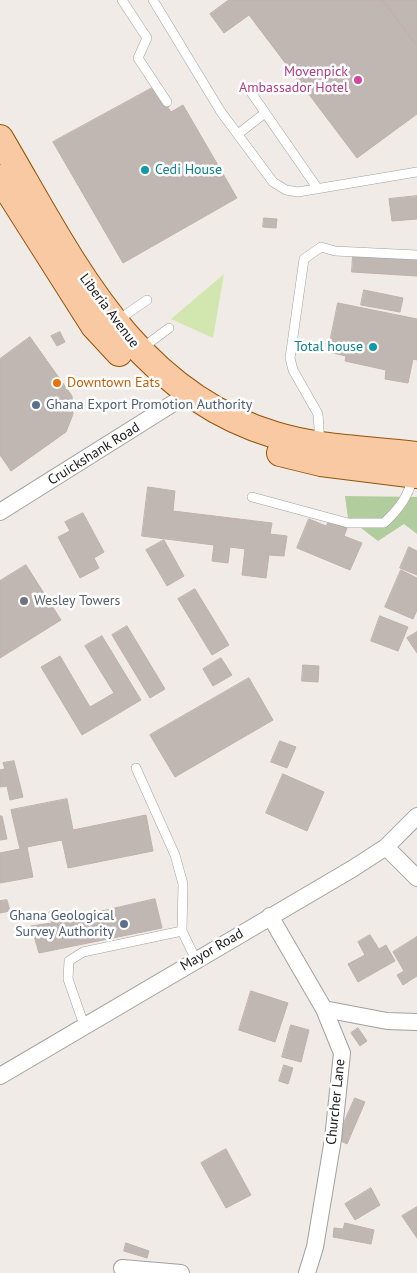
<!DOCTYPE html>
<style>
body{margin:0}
canvas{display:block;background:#f0ebe6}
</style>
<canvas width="417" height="1273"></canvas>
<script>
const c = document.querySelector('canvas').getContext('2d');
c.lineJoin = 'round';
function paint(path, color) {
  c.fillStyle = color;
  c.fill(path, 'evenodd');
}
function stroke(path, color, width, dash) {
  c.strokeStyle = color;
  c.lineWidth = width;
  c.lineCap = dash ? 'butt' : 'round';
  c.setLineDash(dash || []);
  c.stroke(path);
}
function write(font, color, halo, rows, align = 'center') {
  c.font = font + ' "PT Sans",sans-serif';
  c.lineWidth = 5;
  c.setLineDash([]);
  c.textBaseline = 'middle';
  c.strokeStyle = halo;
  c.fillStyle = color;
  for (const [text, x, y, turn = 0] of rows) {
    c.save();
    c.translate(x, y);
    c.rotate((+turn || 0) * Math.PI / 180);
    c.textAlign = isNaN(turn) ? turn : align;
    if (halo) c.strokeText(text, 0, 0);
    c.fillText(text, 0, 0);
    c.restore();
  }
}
paint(new Path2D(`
 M224,274L213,338L171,319Z`), '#d1e7af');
paint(new Path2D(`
 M345,496L417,497V534L404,524L378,541L348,518Z`), '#b1cd9d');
const building = new Path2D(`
 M229,0H380L385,3L417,46V114L357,158L249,15L224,33L210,14Z
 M380,0H417V46L385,3Z
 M154,87L171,112L183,105L237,198L123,263L53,142Z
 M417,196V219L392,221L389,199Z
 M264,218L277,219L276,228L263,227Z
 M353,255L417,260V276L352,272Z
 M364,290L403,298L400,312L361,305Z
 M338,303L417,319V360L413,359L408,383L385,379L386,370L345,361L346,356L328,352Z
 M60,332L65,342L57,346L51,336Z
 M30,337L72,396L73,414L66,432L11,471L0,455V359Z
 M148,487L175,491L173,511L272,523L270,534L287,536L284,556L269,555L266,578L242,575L245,549L230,547L228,563L212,561L214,545L142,536Z
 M83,513L104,552L94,558L99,568L80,578L58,537L70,531L65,522Z
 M309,519L326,526L329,521L347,528L344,536L362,543L350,570L297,548Z
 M164,540L184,576L167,586L146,550Z
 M409,547L417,551V575L400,568Z
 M26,565L61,620L0,658V581Z
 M401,570L417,578V610L413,619L385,607Z
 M195,589L229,645L212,655L178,599Z
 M380,616L408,627L398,651L371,641Z
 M127,626L165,689L150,698L112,635Z
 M417,632V653L407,638Z
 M102,636L141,700L82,735L41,667L60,656L90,707L114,693L85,646Z
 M221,658L232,675L213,686L203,669Z
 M303,665L319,666L318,682L302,681Z
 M249,678L273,720L175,777L150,735Z
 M280,741L296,747L287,768L271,762Z
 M14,761L23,797L10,800L7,786L0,787V770L5,769L3,763Z
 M283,774L324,792L307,831L266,813Z
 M67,799L73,830L146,815L153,851L68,868L62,840L27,847L33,877L0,883V853L20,849L11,810Z
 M0,816H2L7,839L0,840Z
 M155,899L162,928L39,953L31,926L52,923L49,912L59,910L62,920Z
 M7,900L10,911L0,913V901Z
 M370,935L379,949L386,945L395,961L358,982L348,964L365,955L358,942Z
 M417,937V976L403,985L397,975L404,971L393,952Z
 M251,991L288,1003L275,1042L239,1030Z
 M291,1025L309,1030L301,1062L282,1057Z
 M358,1028L367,1041L360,1046L351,1033Z
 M284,1065L293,1068L288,1084L279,1081Z
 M355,1098L365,1102L347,1144L337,1139Z
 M226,1149L251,1195L226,1208L201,1163Z
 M371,1188L380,1205L355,1220L345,1204Z
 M417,1207V1238L402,1216Z
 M345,1223L374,1230L371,1244L333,1237L334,1228L343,1229Z
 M126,1243L149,1251L147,1258L124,1251Z`);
paint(building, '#c0b7b3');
stroke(building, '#c1b1a9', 1);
const lane = new Path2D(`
 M122,0L147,38L138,58L167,102
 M153,0L221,112L273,182L286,190L298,192L417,172
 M248,88L318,189
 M238,134L265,113
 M118,320L147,300
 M141,349L169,328
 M320,444L318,414L293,370L290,358L304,259L321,247L335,251L417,255
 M252,497L348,523H384C399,509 408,497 413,477
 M136,768L175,855L183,884L182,931L196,960
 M84,1025L68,979L69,961L83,952L182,931`);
const street = new Path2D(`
 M0,512L188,394
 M386,847L417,878
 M270,916L324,1009L342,1053L333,1139L315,1247L307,1273
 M324,1009L387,1021L417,1022
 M0,1076L352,869L386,847L417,816
 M122,1268L181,1273`);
const primary = new Path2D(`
 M0,138C71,258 131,392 275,435C320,449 370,449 417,455
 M0,178L94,326L119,353
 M280,453L321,463L417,475`);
stroke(lane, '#a1a1a1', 10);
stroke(street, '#a1a1a1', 18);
stroke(primary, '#945407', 28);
stroke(lane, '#fff', 9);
stroke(street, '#fff', 16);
stroke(primary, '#f8c9a3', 26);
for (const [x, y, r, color] of [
 [358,80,5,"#d1479c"],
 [145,170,5,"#0f9aa8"],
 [373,347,5,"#0f9aa8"],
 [57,383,5,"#e8710a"],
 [36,405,5,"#5c6f8a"],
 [24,601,5,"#6b7280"],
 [124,924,5,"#5c6f8a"]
]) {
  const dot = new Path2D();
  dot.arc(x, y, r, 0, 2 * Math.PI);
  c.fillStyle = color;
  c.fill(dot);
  stroke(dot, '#fff', 2);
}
write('14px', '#b23c85', '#fff', [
 ["Movenpick",348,72],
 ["Ambassador Hotel",348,88]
], 'right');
write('14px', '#0d838f', '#fff', [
 ["Cedi House",155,170],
 ["Total house",363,347,"right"]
], 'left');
write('14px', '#202020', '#fff', [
 ["Liberia Avenue",109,311,53],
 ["Cruickshank Road",94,454,-32],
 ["Mayor Road",212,950,-30],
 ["Churcher Lane",336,1102,-84]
]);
write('14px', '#c56008', '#fff', [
 ["Downtown Eats",67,383]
], 'left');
write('14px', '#4e5e75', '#fff', [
 ["Ghana Export Promotion Authority",46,405],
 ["Ghana Geological",114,916,"right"],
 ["Survey Authority",114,932,"right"]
], 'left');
write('14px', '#5b616d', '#fff', [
 ["Wesley Towers",34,601]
], 'left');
</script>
